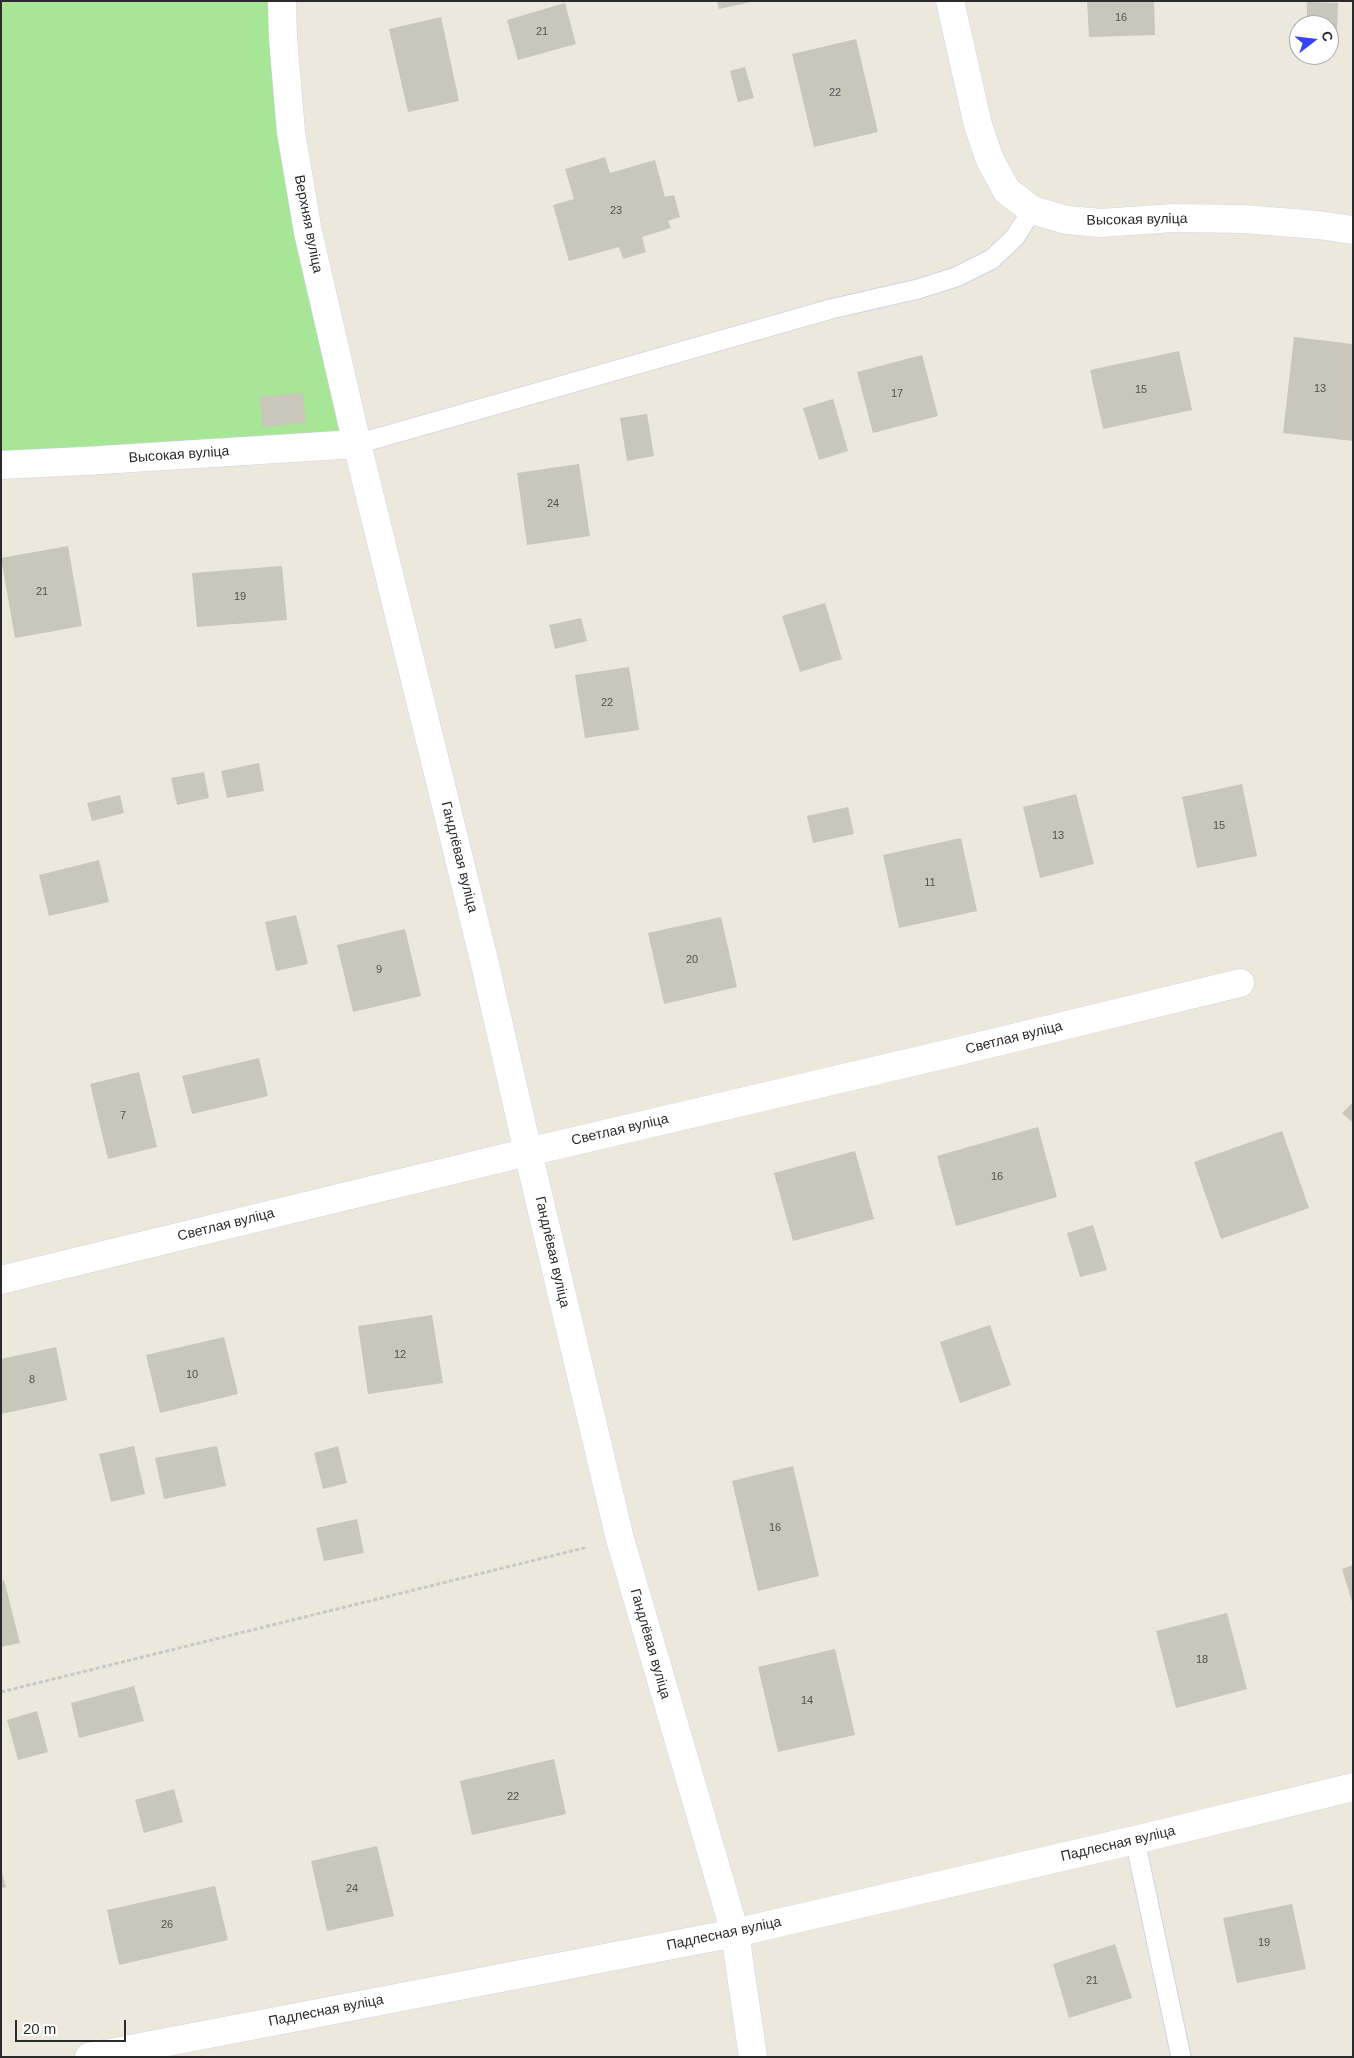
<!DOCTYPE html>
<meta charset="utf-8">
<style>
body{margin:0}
#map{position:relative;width:1354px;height:2058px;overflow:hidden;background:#ede8dc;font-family:Arial,sans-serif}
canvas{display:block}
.frame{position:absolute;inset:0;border:2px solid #2b2b2b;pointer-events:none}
.north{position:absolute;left:1289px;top:15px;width:50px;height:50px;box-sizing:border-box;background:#fff;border:1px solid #aaa;border-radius:50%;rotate:74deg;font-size:14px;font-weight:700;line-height:20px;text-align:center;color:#2b2b2b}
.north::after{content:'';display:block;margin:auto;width:18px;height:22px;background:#3744ff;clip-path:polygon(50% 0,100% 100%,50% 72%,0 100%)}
.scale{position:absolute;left:15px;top:2020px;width:111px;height:22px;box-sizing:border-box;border:2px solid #2b2b2b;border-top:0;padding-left:6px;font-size:15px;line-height:18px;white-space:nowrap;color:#2b2b2b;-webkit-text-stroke:4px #fff;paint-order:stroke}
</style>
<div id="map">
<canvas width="1354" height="2058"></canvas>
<div class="frame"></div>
<div class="north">С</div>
<div class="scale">20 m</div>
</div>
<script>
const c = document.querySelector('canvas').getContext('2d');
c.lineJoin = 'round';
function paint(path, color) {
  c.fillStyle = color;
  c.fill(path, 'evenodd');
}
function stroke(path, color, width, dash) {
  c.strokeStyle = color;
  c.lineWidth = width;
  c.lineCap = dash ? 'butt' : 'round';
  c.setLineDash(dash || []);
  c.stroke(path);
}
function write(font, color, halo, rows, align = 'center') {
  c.font = font + ' Arial,sans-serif';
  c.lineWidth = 5;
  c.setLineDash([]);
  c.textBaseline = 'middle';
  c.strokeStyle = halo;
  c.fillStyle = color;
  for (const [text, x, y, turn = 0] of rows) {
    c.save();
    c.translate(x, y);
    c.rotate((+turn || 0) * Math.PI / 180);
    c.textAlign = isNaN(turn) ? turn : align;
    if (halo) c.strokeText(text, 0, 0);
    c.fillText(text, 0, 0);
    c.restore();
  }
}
paint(new Path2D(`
 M1,1H282L357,444L1,465Z`), '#a7e696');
paint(new Path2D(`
 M717,1H751V2L719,9Z
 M1087,1H1154L1155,35L1089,37Z
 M1307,2L1338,3L1337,33H1329V25H1307Z
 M565,3L576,44L518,60L507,20Z
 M441,17L459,101L408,112L389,29Z
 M856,39L878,132L814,147L792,54Z
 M745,67L754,98L738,102L730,71Z
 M605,157L610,173L655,160L665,197L674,195L680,217L668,221L671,228L642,237L646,252L623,259L619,247L569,261L553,205L574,199L565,169Z
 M1294,337L1353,344V441L1283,433Z
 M1179,351L1192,410L1103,429L1090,370Z
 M922,355L938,416L873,433L857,372Z
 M303,393L306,423L262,427L260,396Z
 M833,399L848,451L819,460L803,408Z
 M647,414L654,456L627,461L620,418Z
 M579,464L590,536L527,545L517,473Z
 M68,546L82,626L15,638L1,558Z
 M282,566L287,620L197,627L192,573Z
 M825,603L842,659L800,672L782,616Z
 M581,618L587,641L555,649L549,625Z
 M629,667L639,730L585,738L575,675Z
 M259,763L264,791L227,798L221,771Z
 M204,772L209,798L177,805L171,778Z
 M1242,784L1257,856L1197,868L1182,797Z
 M1076,794L1094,864L1040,878L1023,807Z
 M120,795L124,813L92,821L87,803Z
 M848,807L854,834L813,843L807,816Z
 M961,838L977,911L899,928L883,855Z
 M99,860L109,902L49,916L39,875Z
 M296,915L308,964L276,971L265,922Z
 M721,917L737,987L664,1004L648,933Z
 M405,929L421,996L353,1012L337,945Z
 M259,1058L268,1096L192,1114L182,1076Z
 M139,1072L157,1147L108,1159L90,1084Z
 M1353,1102V1123L1342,1113Z
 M1038,1127L1057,1197L956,1226L937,1156Z
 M1282,1131L1309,1208L1221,1239L1194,1162Z
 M855,1151L874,1219L793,1241L774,1173Z
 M1093,1225L1107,1270L1080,1277L1067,1233Z
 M432,1315L443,1383L368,1394L358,1326Z
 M990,1325L1011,1385L960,1403L940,1342Z
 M224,1337L238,1394L160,1413L146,1355Z
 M56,1347L67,1400L1,1414V1359Z
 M134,1446L145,1494L111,1502L99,1454Z
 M217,1446L226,1486L164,1499L155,1458Z
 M338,1446L347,1483L323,1489L314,1453Z
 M793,1466L819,1576L758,1591L732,1481Z
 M357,1519L364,1553L324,1561L316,1528Z
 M1353,1565V1602H1352L1342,1569Z
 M4,1580L20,1643L1,1647V1581Z
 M1227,1613L1247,1689L1176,1708L1156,1631Z
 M835,1649L855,1735L778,1752L758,1667Z
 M134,1686L144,1721L79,1738L71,1703Z
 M37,1711L48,1752L18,1760L7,1720Z
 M554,1759L566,1814L472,1835L460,1781Z
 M174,1789L183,1822L144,1833L135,1800Z
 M377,1846L394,1916L327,1931L311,1861Z
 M1,1870L6,1887L1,1888Z
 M215,1886L228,1940L119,1965L107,1910Z
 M1292,1904L1306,1969L1237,1983L1223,1918Z
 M1115,1944L1132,1998L1069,2018L1053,1964Z`), '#c9c6ba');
const service = new Path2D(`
 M357,444L831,309L918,289L956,277L992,259L1015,237L1032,210
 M1135,1840L1181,2057`);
const minor = new Path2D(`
 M282,1L283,37L291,132L308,232L357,444L484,960L528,1152L972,1048L1240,983
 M950,1L978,125L990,160L1007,191L1032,210L1067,220L1101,223L1174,218L1243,219L1318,225L1353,230
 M1,465L85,461L357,444
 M89,2057L735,1933L753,2057`);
const tertiary = new Path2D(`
 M1,1280L528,1152L620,1539L735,1933L1135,1840L1353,1787`);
stroke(service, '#d1d2e4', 21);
stroke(minor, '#d1d2e4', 29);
stroke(tertiary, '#d1d2e4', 29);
stroke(new Path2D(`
 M1,1692L588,1547`), '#c8c8c8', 3, [4, 2.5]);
stroke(service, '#fff', 19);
stroke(minor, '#fff', 28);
stroke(tertiary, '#fff', 28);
write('11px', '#52524f', null, [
 ["16",1121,18],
 ["21",542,32],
 ["22",835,93],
 ["23",616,211],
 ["13",1320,389],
 ["15",1141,390],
 ["17",897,394],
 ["24",553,504],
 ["21",42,592],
 ["19",240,597],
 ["22",607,703],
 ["15",1219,826],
 ["13",1058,836],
 ["11",930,883],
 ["20",692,960],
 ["9",379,970],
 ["7",123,1116],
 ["16",997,1177],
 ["12",400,1355],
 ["10",192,1375],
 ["8",32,1380],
 ["16",775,1528],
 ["18",1202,1660],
 ["14",807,1701],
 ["22",513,1797],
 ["24",352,1889],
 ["26",167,1925],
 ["19",1264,1943],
 ["21",1092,1981]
]);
write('14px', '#2b2b2b', '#fff', [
 ["Высокая вуліца",1137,220,-1],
 ["Верхняя вуліца",308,224,79],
 ["Высокая вуліца",179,455,-4],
 ["Гандлёвая вуліца",459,857,76],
 ["Светлая вуліца",1014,1038,-14],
 ["Светлая вуліца",620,1130,-13],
 ["Светлая вуліца",226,1225,-14],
 ["Гандлёвая вуліца",552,1252,77],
 ["Гандлёвая вуліца",650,1644,74],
 ["Падлесная вуліца",1118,1844,-13],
 ["Падлесная вуліца",724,1934,-12],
 ["Падлесная вуліца",326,2011,-11]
]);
</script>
